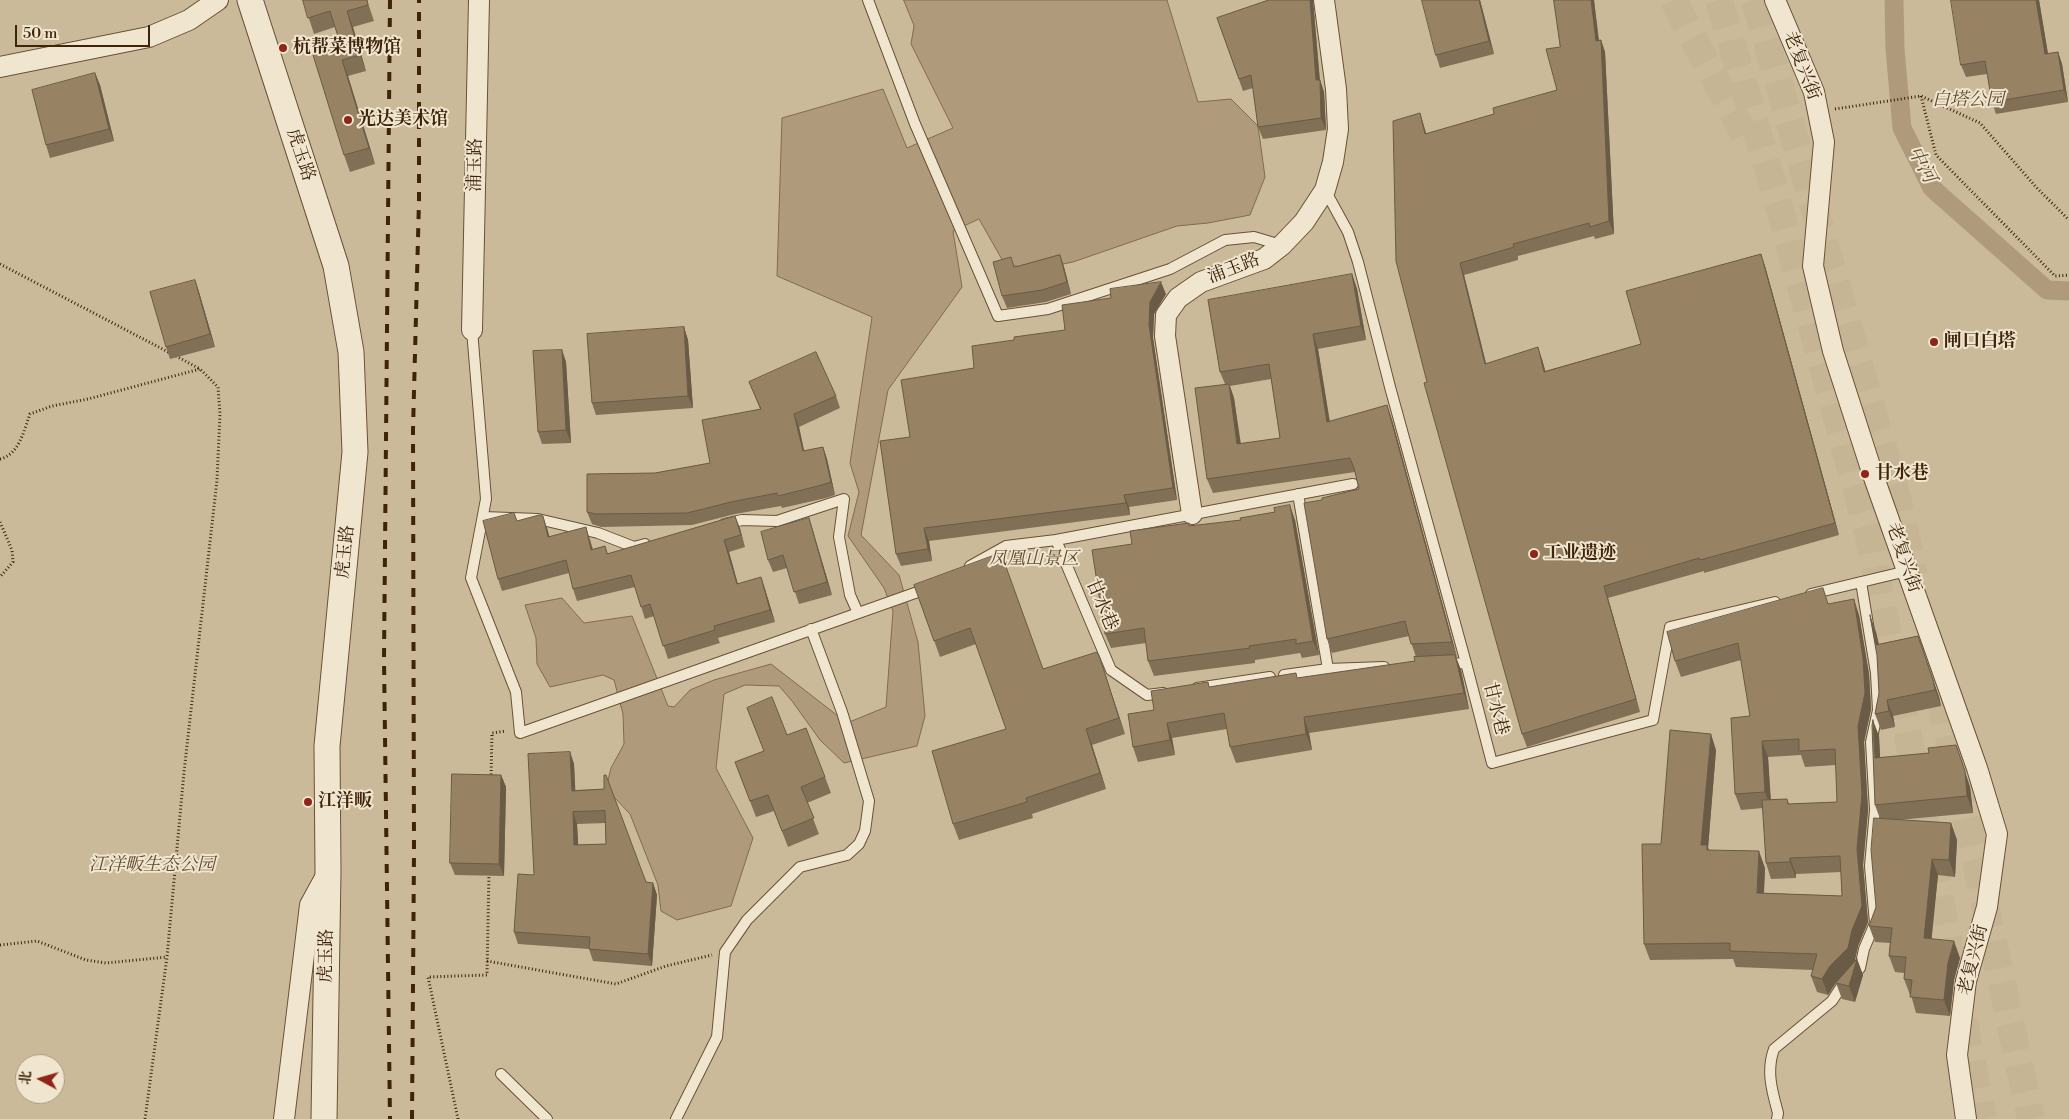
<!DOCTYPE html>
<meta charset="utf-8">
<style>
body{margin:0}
#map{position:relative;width:2069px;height:1119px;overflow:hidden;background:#e8d9b7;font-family:"Libre Bodoni","Noto Serif SC",serif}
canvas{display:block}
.north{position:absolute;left:15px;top:1054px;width:50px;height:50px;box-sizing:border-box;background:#f0e6d0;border:1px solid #aa9881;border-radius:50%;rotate:276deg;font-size:14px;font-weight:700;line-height:20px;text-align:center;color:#40240a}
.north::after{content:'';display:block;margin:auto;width:18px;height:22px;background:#8f2418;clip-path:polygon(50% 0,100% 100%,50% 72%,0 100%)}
.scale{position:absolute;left:15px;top:25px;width:135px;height:22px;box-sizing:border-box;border:2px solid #40240a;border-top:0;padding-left:6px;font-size:15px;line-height:18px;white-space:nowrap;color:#40240a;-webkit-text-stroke:4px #f0e6d0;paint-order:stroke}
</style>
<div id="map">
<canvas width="2069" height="1119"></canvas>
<div class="north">北</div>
<div class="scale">50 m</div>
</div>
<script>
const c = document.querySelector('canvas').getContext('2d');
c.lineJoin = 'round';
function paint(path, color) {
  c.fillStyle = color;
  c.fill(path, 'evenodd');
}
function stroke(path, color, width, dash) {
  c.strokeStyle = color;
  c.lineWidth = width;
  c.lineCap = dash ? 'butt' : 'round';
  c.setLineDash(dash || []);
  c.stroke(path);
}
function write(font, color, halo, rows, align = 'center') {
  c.font = font + ' "Libre Bodoni","Noto Serif SC",serif';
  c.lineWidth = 4;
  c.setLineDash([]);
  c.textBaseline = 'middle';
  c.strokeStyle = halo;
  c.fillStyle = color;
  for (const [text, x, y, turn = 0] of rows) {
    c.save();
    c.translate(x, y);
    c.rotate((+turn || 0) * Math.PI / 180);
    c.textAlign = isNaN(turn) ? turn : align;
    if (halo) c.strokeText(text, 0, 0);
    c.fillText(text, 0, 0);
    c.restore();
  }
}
paint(new Path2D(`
 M0,0H2069V1119H0ZM25,1064H55V1094H25Z`), '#cbba9a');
const water = new Path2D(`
 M904,0H1167L1198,102L1231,99L1258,126L1265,177L1250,215L1208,223L1177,226L1073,262L1033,270L1004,263L979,219L953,231L962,287L888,390L861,535L899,575L918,642L925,716L917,746L844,763L820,740L792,701L779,686L745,685L724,694L716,768L753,838L731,906L677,920L661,911L658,885L630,814L613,796L607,784L611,768L624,744L623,714L614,680L603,675L550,687L537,664L536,638L525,605L562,598L584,623L632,616L668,706L674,707L690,690L714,680L771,664L847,723L886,707L893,611L884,588L848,536L859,492L850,463L872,317L777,276L782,118L883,89L907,148L953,128L911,44L914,26Z`);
paint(water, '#af9b7c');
stroke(water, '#836b4e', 1);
stroke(new Path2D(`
 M1894,0L1895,49L1902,128L1932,188L2047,290L2069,291`), '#af9b7c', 19);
stroke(new Path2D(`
 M1674,0C1695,46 1723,89 1744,135
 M1719,0L1781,213L1868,532L1983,1119
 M1755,0L1899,505L1914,575
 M1931,654L2031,1119`), '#c6b594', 28, [28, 14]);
const service = new Path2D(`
 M868,0L915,124L998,316L1048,309L1170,269L1225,240L1254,237L1281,245
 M1325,190L1348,232L1358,262L1390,387L1466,663
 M472,330L486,499L471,578L516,692L520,733L929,588
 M1298,494L1328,669
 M483,517L538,519L598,533L634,547L645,544
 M724,524L742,520L777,521L844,499L839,537L850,595L858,613
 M1056,540L1111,670L1147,695L1163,693
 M970,566L1006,546L1056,540L1353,484
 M1811,594L1907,571
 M1446,664L1466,663L1492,763L1653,720L1670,627L1775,602
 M1284,675L1328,669L1384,667
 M1197,688L1270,677
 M501,1074L547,1119
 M676,1119L717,1037L725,952L747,920L800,867L847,855L859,844L865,831L869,801L842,712L811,629
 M1777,1119L1778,1113C1772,1091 1766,1071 1774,1049L1832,1001L1841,987L1860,968L1864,949L1875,923L1870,866L1875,810L1871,742L1878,710L1876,673L1861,582`);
const minor = new Path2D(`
 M1775,0L1814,92L1824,142L1813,266L1833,351L1872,472L1977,768L1997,834L1987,907L1966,981L1957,1055L1966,1119
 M0,67L149,37L189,20L218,0
 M472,330L479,0
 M1192,514L1165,336L1166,315L1178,298L1201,282L1264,259L1282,245L1304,222L1325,190L1333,162L1338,129L1336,89L1324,0
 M284,1119L310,905L327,874`);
const tertiary = new Path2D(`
 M250,0L336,266L351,352L355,452L327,746L328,872L324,1119`);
stroke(service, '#6a5135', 12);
stroke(minor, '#6a5135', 22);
stroke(tertiary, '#6a5135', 27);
stroke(new Path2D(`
 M1921,96L1936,155L2055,276L2069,275
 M1835,109L1921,96L1980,123L2036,187L2069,220
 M0,264L170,353
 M0,459C19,455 24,430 30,414L52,406L88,399L200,369L176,356
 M0,522L12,550L13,562L0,577
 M491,778L492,733L506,731
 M0,945L37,941L86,960L106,963L167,957
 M487,961L616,984L666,966L712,955
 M145,1119L167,957L184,772L217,480L220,414L218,387L200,369
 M458,1119L428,977L487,975L489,872`), '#40240a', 3, [1, 2.5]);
stroke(service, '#f0e6d0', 10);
stroke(minor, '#f0e6d0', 20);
stroke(tertiary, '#f0e6d0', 25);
stroke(new Path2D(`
 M390,0L384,659L390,1119
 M412,1119L414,852L413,430L419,200V0`), '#40240a', 4, [9, 9]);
paint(new Path2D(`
 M303,0H367L374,21L353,27L366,71L348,76L375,164L350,172L344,155L341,46L335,27L314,34Z
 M1269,0H1313L1320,80L1324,92L1326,130L1263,139L1258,127L1253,88L1243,91L1217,18Z
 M1480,0L1494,54L1440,68L1436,55Z
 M1554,0H1594L1599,40H1601L1605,52L1614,234L1595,239L1594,236L1518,256V260L1464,275L1486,363L1542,359L1545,371L1641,344L1765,266L1839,535L1704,573V571L1608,598L1640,712L1527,747L1522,734L1427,382L1420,113L1426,134L1494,114L1557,90L1560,47Z
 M2039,0L2048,54L2058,52L2062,64L2068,102L1996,114L1992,102L1987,74L1966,77L1961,65Z
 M95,73L100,85L114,141L50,158L46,145Z
 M1060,255L1064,267L1071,294L1046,302L1007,308L1002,296L1015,267Z
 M1352,274L1357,289L1366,340L1318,349L1330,422L1387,405L1392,420L1457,657H1456L1461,670L1469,709L1309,733L1312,750L1236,763L1230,747L1227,729L1172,738L1175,755L1138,762L1133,747L1154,710L1210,687L1298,678L1415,661L1416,657L1409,636L1332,653L1327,639L1322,500L1359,489L1355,472L1213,493L1207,479L1225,384L1220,372ZM1271,379L1280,438L1240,444L1234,398L1230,386Z
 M195,280L199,292L215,347L170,359L166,347Z
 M1166,294L1154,314L1153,338L1177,500L1129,507L1130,515L929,541L932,561L901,566L896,554L910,437L974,368L1014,340L1065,330Z
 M684,327L688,340L693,408L596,415L592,403Z
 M562,350L566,362L571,443L542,444L538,432Z
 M749,382L836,396L840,408L799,427L804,451L823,447L827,459L835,495L826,498L782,508L781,506L735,514L692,525L601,527L592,524L587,512L655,473L710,463L760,409Z
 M735,516L745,547L729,552L738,584L761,577L765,589L775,622L718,638L720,643L668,659L654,616L645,619L635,587L577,601L573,589L569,573L502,591L498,579L517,521L547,528L549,537L590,540L593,549L605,546L608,554Z
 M809,518L813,531L832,595L799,604L787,568L773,572L768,560Z
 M1295,520L1319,655L1302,658L1300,653L1255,660V663L1154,676L1148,661L1146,643L1111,648L1105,634L1132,544L1189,523L1190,526Z
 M914,585L1043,669L1100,658L1125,734L1092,745L1106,789L1032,814L1033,818L959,840L953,824L1006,729L976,644L940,657Z
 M1829,604L1859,615L1869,674L1871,709L1864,742L1868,810L1863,865L1868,922L1858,946L1854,962L1857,959L1863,975L1855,1002L1842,999L1836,983L1828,995L1817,992L1811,976L1813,970L1736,967L1733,959L1650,960L1644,944L1661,844L1716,750L1708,848L1709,850L1765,868L1764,893L1842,896L1841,872L1796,874V878L1771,879L1766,863L1763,808L1741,810L1735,794L1750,716L1741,660L1681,677L1675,661ZM1801,755L1805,767L1836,765L1837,802L1789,804L1787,799L1771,800L1768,757Z
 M1876,632L1879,644L1918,636L1939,697L1941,706L1893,716L1895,727L1881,730L1875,714L1879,693Z
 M747,708L787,735L825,777L831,793L807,803L819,834L788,847L774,811L756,817L735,762L764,751Z
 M1879,736L1880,758L1929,753L1956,745L1970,787L1973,813L1898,820L1951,823L1957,840L1955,877L1938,875L1931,939L1960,958L1954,980L1950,1016L1916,1013L1911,995H1910L1904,979V973L1895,972L1889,956L1890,943L1875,942L1869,926L1876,907L1880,819L1875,805Z
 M570,752L574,764L575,790L604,789L646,882L653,883L657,895L652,966L593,961L589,949L518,944L514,932L534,875ZM605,823L606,844L578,845L577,824Z
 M501,775L506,787L504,876L455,875L450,863Z`), '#827056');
paint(new Path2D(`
 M1310,0H1313L1320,84V80L1324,92L1326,130L1321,118L1316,80Z
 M1479,0H1480L1494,54L1489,41Z
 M1591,0H1594L1600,53L1596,41Z
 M2036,0H2039L2050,66L2045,54Z
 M347,11L353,27L366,71L360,55Z
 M1601,40L1605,52L1614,234L1609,221Z
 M2058,52L2062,64L2068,102L2064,90Z
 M342,60L348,76L375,164L369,148Z
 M95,73L100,85L114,141L109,129Z
 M1420,113L1424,126L1430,147L1425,134Z
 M1761,254L1765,266L1839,535L1835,523Z
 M1060,255L1064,267L1071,294L1067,282Z
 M1460,263L1464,275L1489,376L1485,364Z
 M1352,274L1357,289L1366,340L1361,326Z
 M195,280L199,292L215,347L210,334Z
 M1161,282L1166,294L1154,314L1153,338L1177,500L1173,488L1149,325L1150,302Z
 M684,327L688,340L693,408L688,396Z
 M1313,334L1318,349L1332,437L1327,422Z
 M1538,347L1542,359L1549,384L1544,372Z
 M562,350L566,362L571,443L566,430Z
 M1229,384L1234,398L1243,458L1237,444Z
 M1387,405L1392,420L1457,657L1452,642Z
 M794,414L799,427L807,464L803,451Z
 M823,447L827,459L835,495L831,482Z
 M1124,495L1129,507L1130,515L1126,503Z
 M1290,505L1295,520L1319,655L1313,641Z
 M543,516L547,528L553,549L548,537Z
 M735,516L740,528L745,547L741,535Z
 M809,518L813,531L832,595L827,582Z
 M586,527L590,540L595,562L591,550Z
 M924,528L929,541L932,561L928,549Z
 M724,540L729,552L741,596L737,584Z
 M761,577L765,589L775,622L770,610Z
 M1604,586L1608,598L1640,712L1636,699Z
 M1854,599L1859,615L1869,674L1871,709L1864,742L1868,810L1863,865L1868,922L1858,946L1854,965L1836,982L1828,995L1822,979L1857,849L1858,726Z
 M1870,615L1876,632L1882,661L1876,645Z
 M1918,636L1939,697L1941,706L1935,690Z
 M1455,655L1461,670L1469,709L1464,693Z
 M1100,658L1105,674L1125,734L1119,718Z
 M1887,700L1893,716L1895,727L1889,711Z
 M1304,717L1309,733L1312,750L1306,734Z
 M1873,720L1879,736L1881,775L1875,758Z
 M1167,723L1172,738L1175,755L1170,740Z
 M1086,729L1092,745L1106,789L1100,773Z
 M1711,734L1716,750L1708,848L1713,861L1701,845Z
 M1762,741L1768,757L1771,808L1765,792Z
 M1956,745L1970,787L1973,813L1967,796Z
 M570,752L574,764L576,803L572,791Z
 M501,775L506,787L504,876L499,864Z
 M573,812L577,824L579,857L574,845Z
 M1951,823L1957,840L1955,877L1949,860Z
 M1759,851L1765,868L1763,909L1757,893Z
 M1790,858L1796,874V878L1790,862Z
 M1932,859L1938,875L1930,955L1924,938Z
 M653,883L657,895L652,966L648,954Z
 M1954,941L1960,958L1954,980L1950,1016L1944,1000L1948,963Z
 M1857,959L1863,975L1855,1002L1849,986Z`), '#6a5b46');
const building = new Path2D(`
 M303,0H367L368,5L347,11L360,55L342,60L369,148L344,155L313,55L341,46L330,11L308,18Z
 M1269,0H1310L1316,80H1320L1321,118L1258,127L1251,75L1239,79L1217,18Z
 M1422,0H1479L1489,41L1436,55Z
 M1554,0H1591L1596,41L1601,40L1609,221L1590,227L1589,223L1513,244L1514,247L1460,263L1485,364L1538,347L1544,372L1641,344L1626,291L1761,254L1835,523L1700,560L1699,558L1604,586L1636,699L1522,734L1424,383L1427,382L1396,261L1393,121L1420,113L1425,134L1494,114L1493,108L1557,90L1546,49L1560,47Z
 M1951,0H2036L2045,54L2058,52L2064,90L1992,102L1985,61L1961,65Z
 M95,73L109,129L46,145L32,90Z
 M1060,255L1067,282L1042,290L1002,296L993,262L1011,257L1014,267Z
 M1352,274L1361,326L1313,334L1327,422L1387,405L1452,642L1411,644L1405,621L1327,639L1304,503L1322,500V498L1359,489L1354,468L1350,458L1207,479L1195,388L1229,384L1237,444L1280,438L1269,364L1220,372L1208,300Z
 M195,280L210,334L166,347L150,292Z
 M1161,282L1150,302L1149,325L1173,488L1124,495L1126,503L924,528L928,549L896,554L880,441L910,437L901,380L974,368L972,346L1014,340V337L1065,330L1062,305L1111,298L1110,289Z
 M684,327L688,396L592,403L587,334Z
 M562,350L566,430L538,432L533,351Z
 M816,352L836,396L794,414L803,451L823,447L831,482L822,485L778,496L777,493L731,502L687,513L596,514L587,512V474L655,473L710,463L702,420L761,409L749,382Z
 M1290,505L1313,641L1296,644V639L1249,646L1250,648L1148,661L1144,628L1105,634L1092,550L1132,544L1130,531L1189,523V526L1241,520L1240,518L1275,512L1274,508Z
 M514,513L517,521L539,515L543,516L548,537L586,527L591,550L605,546L607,554L735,516L741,535L724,540L737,584L761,577L770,610L714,626L715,630L663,646L650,604L641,607L631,575L573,589L566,560L498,579L483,521Z
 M809,518L827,582L794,592L783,555L768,560L761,532Z
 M1001,553L1043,669L1097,652L1100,658L1119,718L1086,729L1100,773L1026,798L1027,802L953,824L932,751L1006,729L970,628L934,641L914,585Z
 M1823,588L1828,604L1854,599L1863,658L1865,693L1858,726L1862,794L1857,849L1862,906L1852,930L1848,948L1830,966L1822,979L1811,976L1817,954L1730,951V943L1644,944L1642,844H1661L1670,730L1711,734L1701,845H1707V850L1759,851L1757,893L1842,896L1840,856L1790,858V862L1766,863L1762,800L1787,799L1788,804L1837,802L1835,749L1799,751V739L1762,741L1765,792L1735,794L1731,718L1750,716L1738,643L1675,661L1667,632Z
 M1870,615L1876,645L1918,636L1933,680L1935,690L1887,700L1889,711L1875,714L1879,693L1877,656Z
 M1455,655L1464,693L1304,717L1306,734L1230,747L1224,713L1167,723L1170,740L1133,747L1128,714L1154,710L1151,691L1208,682L1209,687L1296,673L1297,678L1415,661L1414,657Z
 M772,697L787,735L806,728L825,777L801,787L814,818L782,831L768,795L750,801L735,762L764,751L747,708Z
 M1873,720L1875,758L1929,753L1928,748L1956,745L1965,771L1967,796L1875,805L1872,726Z
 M570,752L572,791L604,789V775H606L646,882L653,883L648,954L589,949L590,937L514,932L518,874L534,875L528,754ZM605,811L606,844L574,845L573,812Z
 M452,774L501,775L499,864L450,863Z
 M1874,818L1951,823L1949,860L1932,859L1924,938L1954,941L1948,963L1944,1000L1910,997L1912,980L1904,979L1906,957L1889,956L1892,928L1869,926L1876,907L1871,850Z
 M1857,959L1849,986L1836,983Z`);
paint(building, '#978264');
stroke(building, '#6a5b46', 1);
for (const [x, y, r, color] of [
 [283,48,5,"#8f2418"],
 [348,120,5,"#8f2418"],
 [1934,342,5,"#8f2418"],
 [1865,474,5,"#8f2418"],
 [1534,554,5,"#8f2418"],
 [308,802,5,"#8f2418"]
]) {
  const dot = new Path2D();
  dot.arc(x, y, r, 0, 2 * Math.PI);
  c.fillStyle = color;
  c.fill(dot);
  stroke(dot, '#f0e6d0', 2);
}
write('bold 18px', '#40240a', '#f0e6d0', [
 ["杭帮菜博物馆",293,48],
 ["光达美术馆",358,120],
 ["闸口白塔",1944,342],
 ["甘水巷",1875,474],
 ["工业遗迹",1544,554],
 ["江洋畈",318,802]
], 'left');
write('18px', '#40240a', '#f0e6d0', [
 ["老复兴街",1801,66,69],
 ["虎玉路",300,155,72],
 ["浦玉路",476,165,-89],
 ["浦玉路",1234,269,-21],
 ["虎玉路",346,552,-84],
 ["老复兴街",1903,558,71],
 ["甘水巷",1101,605,67],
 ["甘水巷",1495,709,76],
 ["虎玉路",327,956,-89],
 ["老复兴街",1974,960,-76]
]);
write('italic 18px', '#634a2e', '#f0e6d0', [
 ["白塔公园",1968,101],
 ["凤凰山景区",1034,560],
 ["江洋畈生态公园",152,866]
]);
write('italic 19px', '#61482c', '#f0e6d0', [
 ["中河",1921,165,62]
]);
</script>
